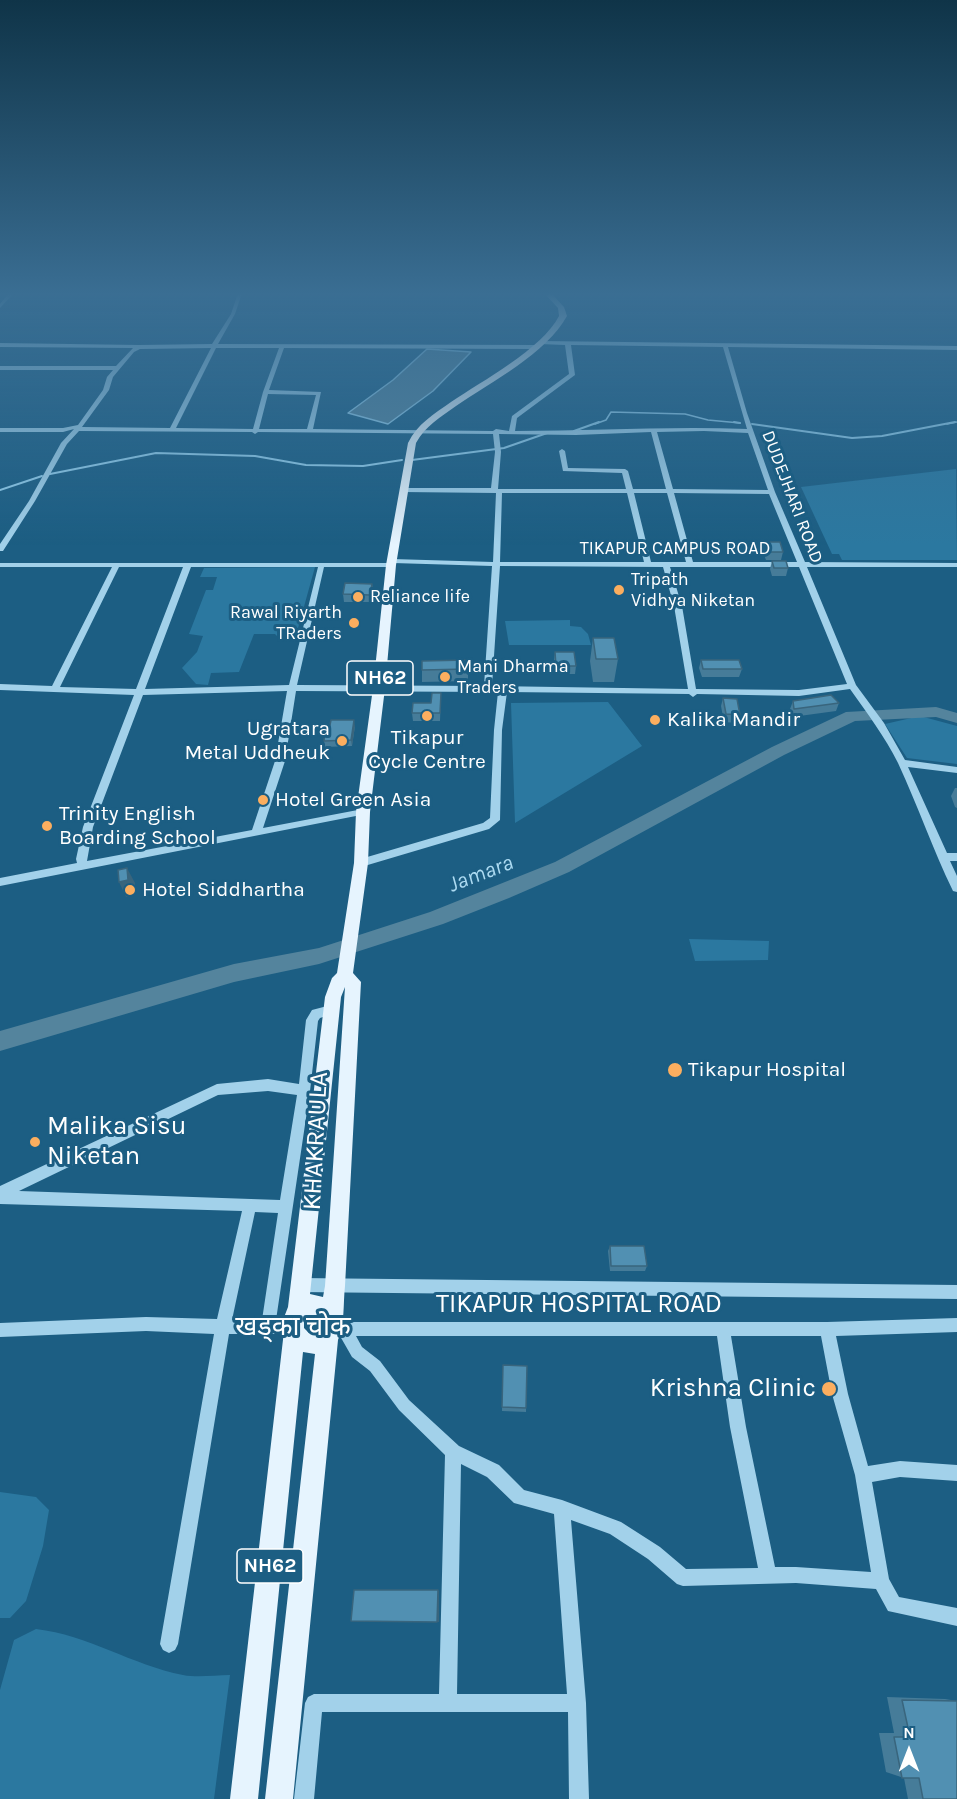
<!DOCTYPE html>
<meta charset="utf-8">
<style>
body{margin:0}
#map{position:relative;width:957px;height:1799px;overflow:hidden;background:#1c5e83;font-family:Karla,sans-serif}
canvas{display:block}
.north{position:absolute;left:879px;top:1721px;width:60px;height:60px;-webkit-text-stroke:4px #1c5e83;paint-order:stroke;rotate:0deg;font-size:16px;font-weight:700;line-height:24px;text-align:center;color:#fff}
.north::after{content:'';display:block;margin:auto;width:21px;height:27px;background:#fff;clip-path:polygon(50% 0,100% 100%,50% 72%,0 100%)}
</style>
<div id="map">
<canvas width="957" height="1799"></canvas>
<div class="north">N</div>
</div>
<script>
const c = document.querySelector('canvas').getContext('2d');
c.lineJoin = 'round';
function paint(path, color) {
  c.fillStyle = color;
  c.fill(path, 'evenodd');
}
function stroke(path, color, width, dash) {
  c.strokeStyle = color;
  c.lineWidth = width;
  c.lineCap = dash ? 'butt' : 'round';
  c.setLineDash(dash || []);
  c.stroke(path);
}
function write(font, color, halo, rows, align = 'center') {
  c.font = font + ' Karla,"Noto Sans Devanagari",sans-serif';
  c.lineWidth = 6;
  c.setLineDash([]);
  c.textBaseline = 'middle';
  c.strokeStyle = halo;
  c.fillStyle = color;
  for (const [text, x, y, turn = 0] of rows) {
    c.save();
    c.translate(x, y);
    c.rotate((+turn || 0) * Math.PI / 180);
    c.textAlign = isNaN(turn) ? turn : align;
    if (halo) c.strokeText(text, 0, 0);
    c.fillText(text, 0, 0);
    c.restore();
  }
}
paint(new Path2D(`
 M956,469L957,560H842L839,554H832L801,487Z
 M315,567L295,639L281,640L275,634H254L239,672L211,673L208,685L196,684L182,668L197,652L203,636L189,634L206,590H213L217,577H200L204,568Z
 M570,620V626L581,627L588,634L591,645H509L505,621Z
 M608,702L642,746L515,823L511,703Z
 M920,716L957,726V764L907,758L885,724Z
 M689,939L769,941L768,960L695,961Z
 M0,1492L36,1497L49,1510L43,1546L26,1601L10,1618H0Z
 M36,1629C88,1635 132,1665 183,1675C198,1678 215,1675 230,1675L214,1799H0V1690L14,1640Z`), '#2b78a0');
const water = new Path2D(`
 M427,349L471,352L433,391L388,424L348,413L393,380Z`);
paint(water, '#54849d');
stroke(water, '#95cfec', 1.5);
stroke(new Path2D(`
 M595,424L606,420L611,412L685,414L708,420L740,423
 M947,424L957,422`), '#95cfec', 1.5);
stroke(new Path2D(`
 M734,422L740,423
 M752,424L852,438L882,436L955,422
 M574,431L599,422
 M412,460L504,448L550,432
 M50,474L156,453L255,456L306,465L363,466L402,460
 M0,490L42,476`), '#95cfec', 2);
paint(new Path2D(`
 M936,707L957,713V723L936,717L855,721L784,755L569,872L509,898L443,924L319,964L234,982L0,1051V1031L234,964L319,948L430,912L555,862L772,747L846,712Z`), '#54849d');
paint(new Path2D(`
 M9,293H14L0,308V304Z
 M238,293H242L235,314L218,344L536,345L539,347L536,349L284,348L269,390L321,392L313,429L493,431L496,429L509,431L512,416L569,374L565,345L539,344L541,341L957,346V350L728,347L747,413L775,492L805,562L957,563V567H807L856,685L884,723L905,760L957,767V773L908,767L947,853H957V861H950L957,876V892L953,891C933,850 918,806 898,763C885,737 867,713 850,689L799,696L697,694L693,697L689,694L507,692L502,730L500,820L489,829L361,867L357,866L356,863L357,860L483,823L490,818L494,730L498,692L296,691L285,761L263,828L363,809L368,812L366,814L0,886V878L77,863L76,859L83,827L134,695L0,690V684L52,686L112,567H0V563H390L388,561L392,559L493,562L496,493L403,492L400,490L403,488H491L495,452L493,434L258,432L255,434L252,432L79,431L67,444L35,501L3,551H0V544L29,501L61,443L74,429L63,432H0V428H63L78,425L103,390L107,377L113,370H0V366H116L133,348L0,347V343L139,345L212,344L231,314ZM571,345L723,347L747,429C669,426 593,431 515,431L517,418L575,375ZM211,348L170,428L82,427L109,390L113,377L134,352L140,349ZM216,348H279L263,392L253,429L176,428ZM268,394L316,395L307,429H259ZM704,431L748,433L768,490L673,489L657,432ZM651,432L666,489H633L628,471L625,469L568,468L565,451L562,449L559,451L563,471L622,473L626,489H498L501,452L499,434L576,435ZM502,493H627L644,562H500ZM634,493H667L686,562H651ZM674,493L769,494L797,562H693ZM393,563L492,566L484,686L297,685L324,567H391L395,565ZM500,566L663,567L674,606L688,689L492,686ZM119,567H183L136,689L60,687ZM191,567H318L289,685L145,689ZM670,567H799L847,684L799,690L696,689L682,606ZM287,691L275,761L252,830L87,861L93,827L143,695Z
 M331,1005L335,1007L337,1010L335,1013L320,1018L318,1021L310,1091L276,1320H293L298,1322L300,1327L298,1332L293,1334H229L178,1644L175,1650L169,1653L163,1650L160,1644L214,1334L146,1331L0,1337V1323L146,1317L217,1319L242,1211L0,1204V1186L217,1084L268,1079L299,1084L306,1020L312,1010ZM268,1091L297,1095L280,1200L19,1191L218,1095ZM255,1212L278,1213L262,1320H232Z
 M299,1278L957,1285V1299L299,1292L294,1290L292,1285L294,1280Z
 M957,1318V1332L836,1336L848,1394L868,1466L900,1461L957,1465V1481L900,1477L872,1482L889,1579L899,1597L957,1608V1626L888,1611L876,1589L796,1583L683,1586L677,1584L648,1559L610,1534L571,1520L586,1703L589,1799H569L568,1712H322L314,1799H294L305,1703L308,1697L314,1694H439L445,1455L399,1410L370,1371L352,1357L340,1336L335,1334L333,1329L335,1324L340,1322H827ZM356,1336H717L730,1427L758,1568L686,1569L660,1547L621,1522L562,1500L524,1490L499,1465L459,1446L409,1400L380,1361L362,1347ZM731,1336H821L832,1394L855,1475L871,1572L796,1567H775L746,1427ZM461,1464L487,1477L514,1503L554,1514L567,1694H457Z`), '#a2d1ea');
paint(new Path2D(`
 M544,293H551L564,307L567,316C547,353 491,382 456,406C441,417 425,426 416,443L396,565L385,688L370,812L368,863L353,973L361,982L345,1286C343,1304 345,1324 338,1340L293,1799H265L315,1354L303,1352L258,1799H230L284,1331L283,1320L288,1307L325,997L332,978L337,973L354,863L356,812L373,688L386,565L408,443C417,424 434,414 451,402C482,381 542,349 559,316L558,308ZM345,987L325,1286L323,1297L310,1294L341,997ZM309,1315H317L322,1320V1327L317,1333H309L304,1328V1321Z`), '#e6f4fe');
paint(new Path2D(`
 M764,542L783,552L781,560H766L762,550Z
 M772,561L788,568L786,576H772L770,569Z
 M372,584L373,591L371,602H344L343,594Z
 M593,638L618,659L614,682H593L590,661Z
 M555,652L576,666L575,674H556L554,660Z
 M468,660V681L422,682V670Z
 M701,660L742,669L739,677H702L699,668Z
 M441,693L440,721H413L412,713L431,703Z
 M723,698L740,715L738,723L724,722L721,706Z
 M793,701L839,703L836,711L792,717L790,709Z
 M355,726L352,746L325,747L324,741Z
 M955,788H957V808L955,807L951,796Z
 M610,1246L647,1266L645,1271H610L608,1251Z
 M503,1365L526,1408V1412L502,1411Z
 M887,1697L945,1699L957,1701V1799H908L904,1778L886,1772L879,1733H894Z`), '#467c99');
paint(new Path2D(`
 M372,584L373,591L371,602L370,595Z
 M354,720L355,726L352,746L351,740Z
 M127,868L135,883V895L126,897L119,882Z
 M438,1590L439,1591V1622H437Z`), '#39657d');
const building = new Path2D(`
 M764,542H780L783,552H768Z
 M772,561H786L788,568H774Z
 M345,583L372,584L370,595L343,594Z
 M593,638H614L618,659H596Z
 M555,652H574L576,666H556Z
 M468,660V669L422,670V661Z
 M701,660H739L742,669H703Z
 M432,693H441L440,713H412L413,703H431Z
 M831,695L839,703L794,709L793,701Z
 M723,698L737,699L740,715L726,714Z
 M331,720H354L351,740L324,741L325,730H329Z
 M127,868L128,880L119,882L118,870Z
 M610,1246H644L647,1266H611Z
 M503,1365L527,1366L526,1408L502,1407Z
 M354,1590H438L437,1622L351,1621Z
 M902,1700L957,1701V1799H923L919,1778H902L894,1737H910Z`);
paint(building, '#5190b2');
stroke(building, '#39657d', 1.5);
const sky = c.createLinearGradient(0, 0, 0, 545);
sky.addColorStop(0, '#0f3448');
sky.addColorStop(0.54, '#3a6e93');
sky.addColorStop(1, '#3a6e9300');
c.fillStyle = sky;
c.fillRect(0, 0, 957, 545);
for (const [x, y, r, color] of [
 [619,590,6,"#fbae5f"],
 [358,597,6,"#fbae5f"],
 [354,623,6,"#fbae5f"],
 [445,677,6,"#fbae5f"],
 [427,716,6,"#fbae5f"],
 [655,720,6,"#fbae5f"],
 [342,741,6,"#fbae5f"],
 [263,800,6,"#fbae5f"],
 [47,826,6,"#fbae5f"],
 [130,890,6,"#fbae5f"],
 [675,1070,8,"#fbae5f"],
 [35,1142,6,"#fbae5f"],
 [829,1389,8,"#fbae5f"]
]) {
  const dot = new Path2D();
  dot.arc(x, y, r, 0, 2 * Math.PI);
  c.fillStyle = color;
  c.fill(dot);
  stroke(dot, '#1c5e83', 2);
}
write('18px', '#fff', '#1c5e83', [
 ["DUDEJHARI ROAD",792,497,69],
 ["TIKAPUR CAMPUS ROAD",675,549]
]);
write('18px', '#fff', '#1c5e83', [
 ["Tripath",631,580],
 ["Vidhya Niketan",631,601],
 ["Reliance life",370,597],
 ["Rawal Riyarth",342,613,"right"],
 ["TRaders",342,634,"right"],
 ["Mani Dharma",457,667],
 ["Traders",457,688]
], 'left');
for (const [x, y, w] of [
 [380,678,66],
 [270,1566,66]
]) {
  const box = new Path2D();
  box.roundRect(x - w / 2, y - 17, w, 34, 4.5);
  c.fillStyle = '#1c5e83';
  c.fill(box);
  stroke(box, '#fff', 1.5);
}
write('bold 20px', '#fff', null, [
 ["NH62",380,678],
 ["NH62",270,1566]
]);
write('21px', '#fff', '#1c5e83', [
 ["Kalika Mandir",667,720],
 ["Ugratara",330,729,"right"],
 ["Metal Uddheuk",330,753,"right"],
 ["Tikapur",427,738,"center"],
 ["Cycle Centre",427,762,"center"],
 ["Hotel Green Asia",275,800],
 ["Trinity English",59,814],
 ["Boarding School",59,838],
 ["Hotel Siddhartha",142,890],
 ["Tikapur Hospital",688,1070]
], 'left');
write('italic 22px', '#addbf2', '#1c5e83', [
 ["Jamara",481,874,-21]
]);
write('26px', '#fff', '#1c5e83', [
 ["Malika Sisu",47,1127],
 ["Niketan",47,1157],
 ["Krishna Clinic",816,1389,"right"]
], 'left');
write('26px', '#fff', '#1c5e83', [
 ["KHAKRAULA",316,1141,-87],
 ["TIKAPUR HOSPITAL ROAD",579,1305]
]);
write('27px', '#fff', '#1c5e83', [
 ["खड्का चोक",293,1327]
]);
</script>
